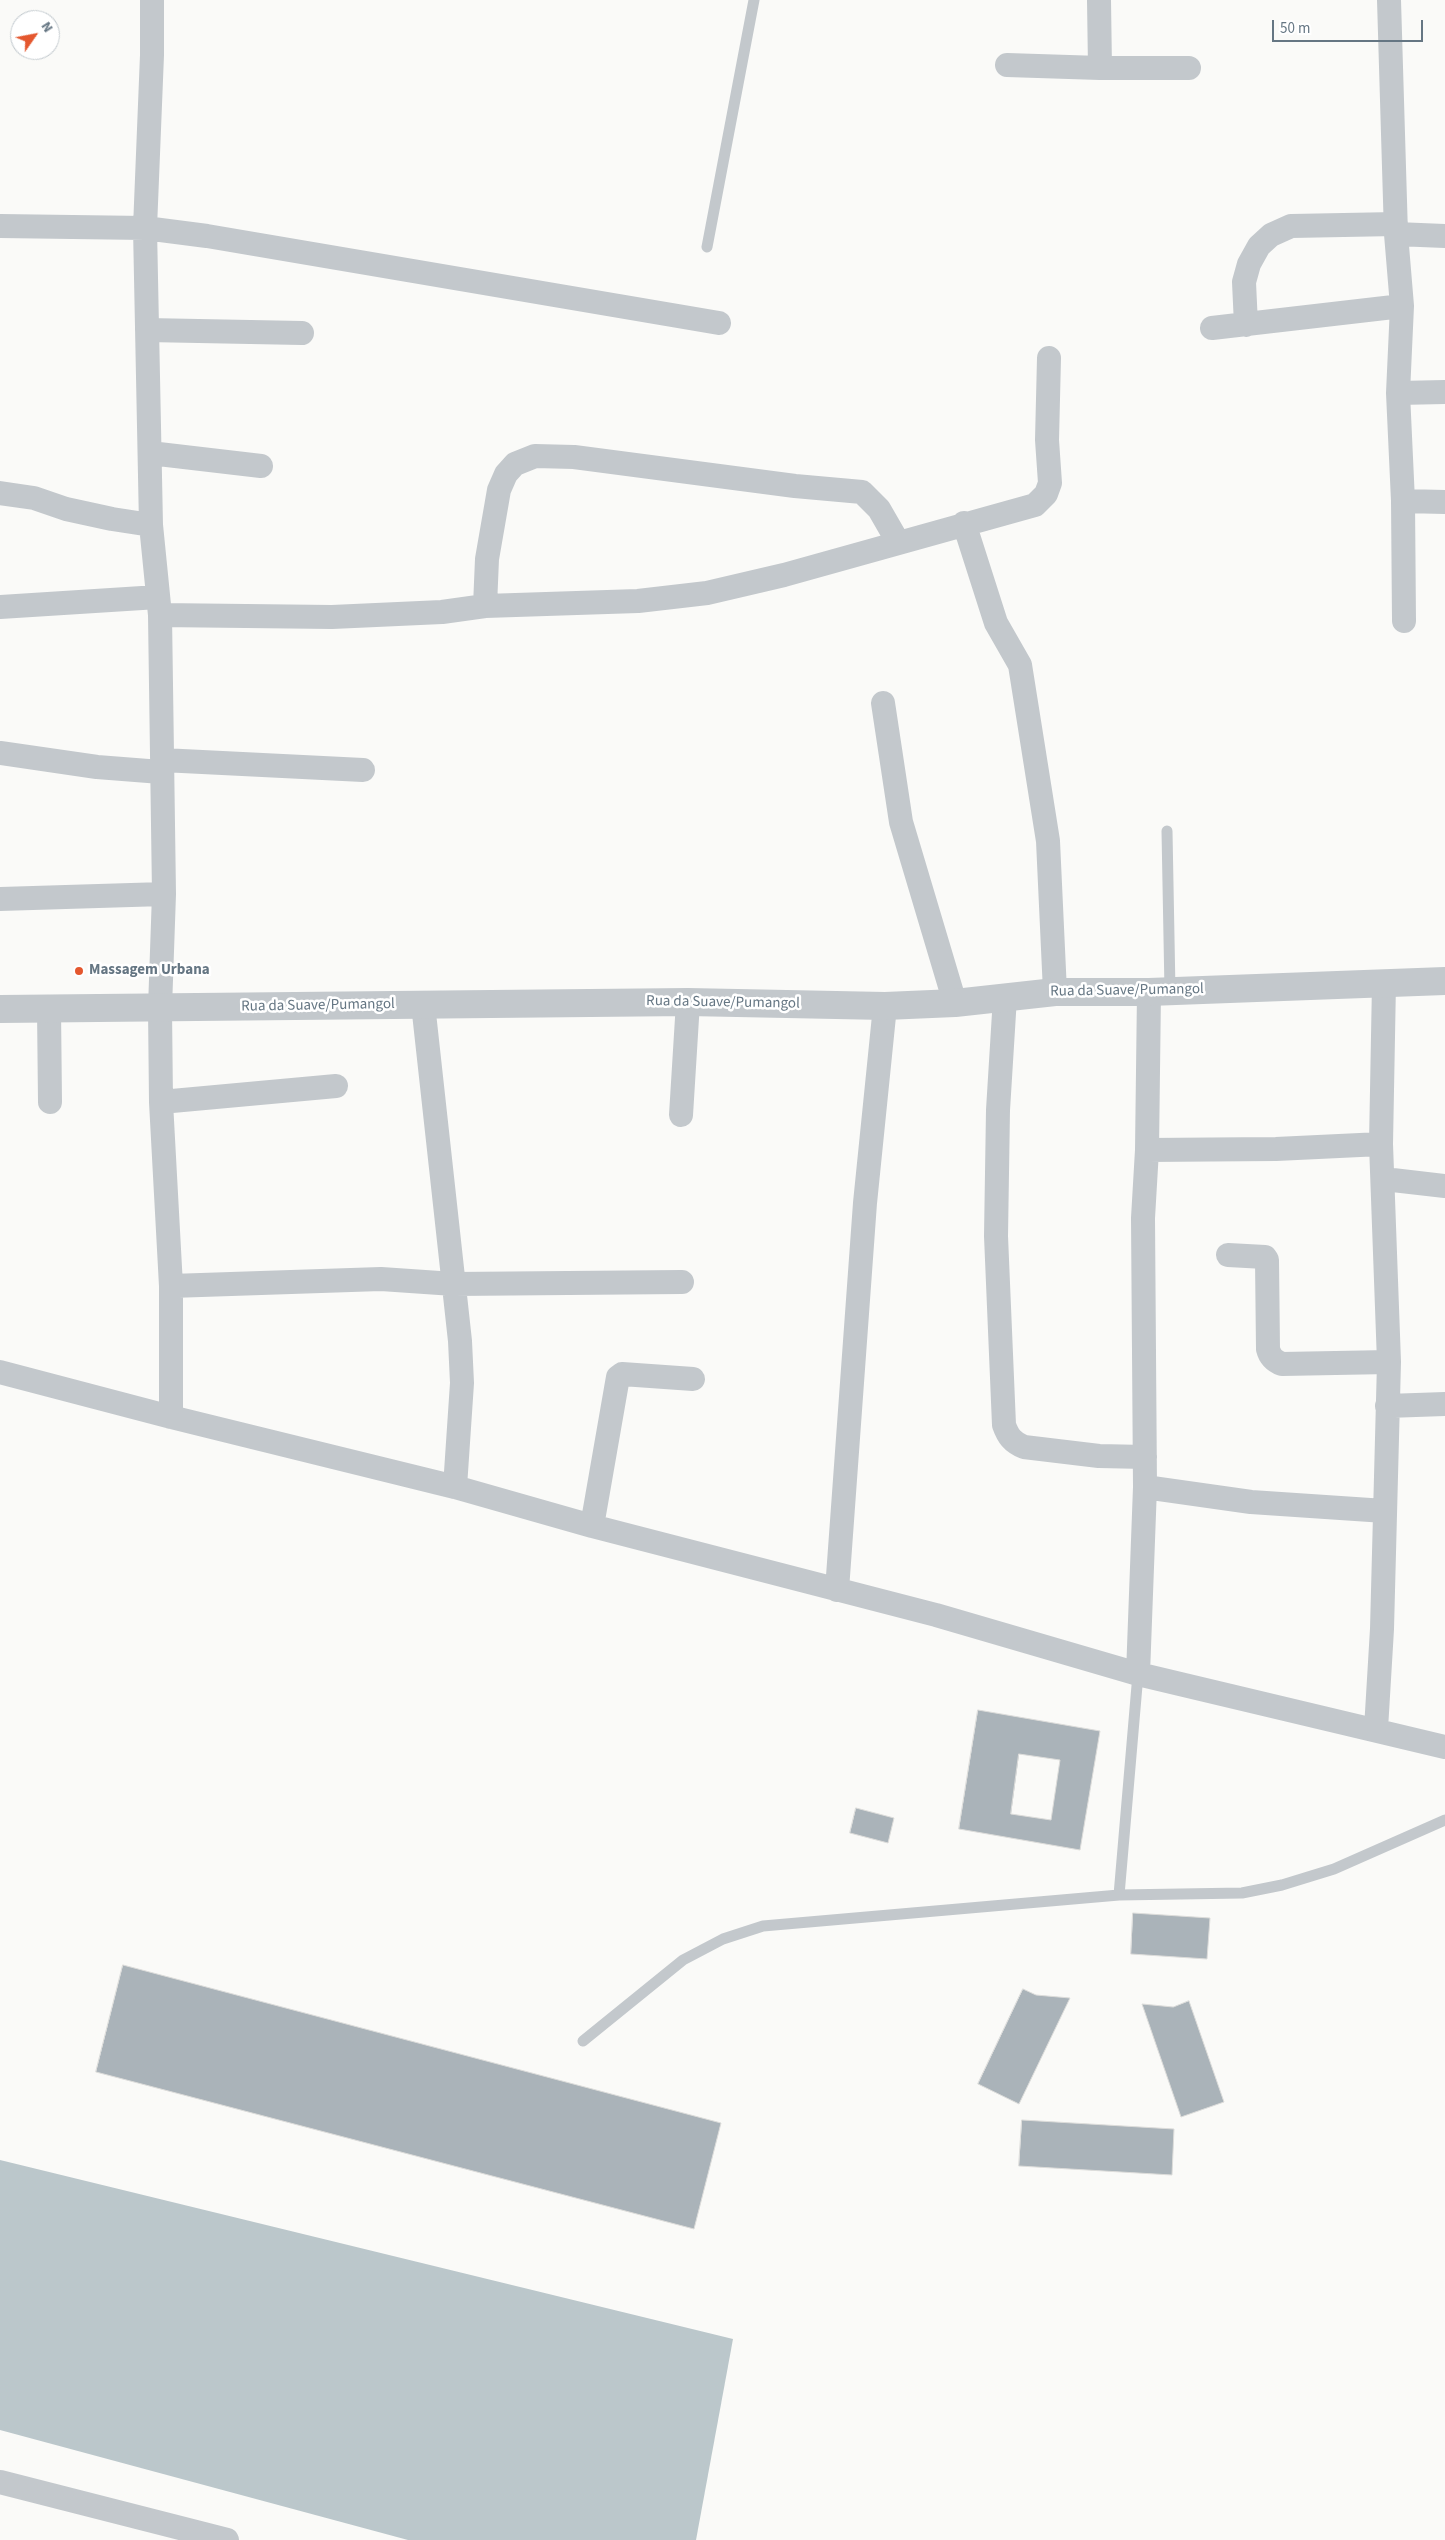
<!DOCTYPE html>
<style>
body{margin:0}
#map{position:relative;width:1445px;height:2540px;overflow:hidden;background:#fafaf8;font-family:"Source Sans 3",sans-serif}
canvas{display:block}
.north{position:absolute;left:10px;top:10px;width:50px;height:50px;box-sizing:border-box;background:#fff;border:1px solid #c1c8cd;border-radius:50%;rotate:57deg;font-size:14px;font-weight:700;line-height:20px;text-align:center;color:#657683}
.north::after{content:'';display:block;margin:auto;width:18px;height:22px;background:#e4572e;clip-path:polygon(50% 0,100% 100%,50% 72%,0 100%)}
.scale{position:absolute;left:1272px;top:20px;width:151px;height:22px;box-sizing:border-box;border:2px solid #657683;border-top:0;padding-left:6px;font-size:15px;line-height:18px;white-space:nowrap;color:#657683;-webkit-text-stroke:4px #fff;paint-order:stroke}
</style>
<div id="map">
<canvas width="1445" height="2540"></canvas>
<div class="north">N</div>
<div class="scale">50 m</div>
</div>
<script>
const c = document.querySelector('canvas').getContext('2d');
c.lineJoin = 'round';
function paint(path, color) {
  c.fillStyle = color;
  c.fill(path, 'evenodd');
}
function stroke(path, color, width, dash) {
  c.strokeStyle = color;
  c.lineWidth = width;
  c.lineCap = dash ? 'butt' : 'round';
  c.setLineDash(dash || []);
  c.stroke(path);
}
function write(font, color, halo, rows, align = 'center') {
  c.font = font + ' "Source Sans 3",sans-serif';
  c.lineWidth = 5;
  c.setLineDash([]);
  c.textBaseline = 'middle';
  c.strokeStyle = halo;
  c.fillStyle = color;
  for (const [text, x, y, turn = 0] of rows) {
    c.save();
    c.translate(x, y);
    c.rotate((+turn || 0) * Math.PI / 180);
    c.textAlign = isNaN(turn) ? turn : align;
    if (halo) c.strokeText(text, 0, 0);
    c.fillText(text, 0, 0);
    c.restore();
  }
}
paint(new Path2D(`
 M0,2160L733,2339L696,2540H408L0,2430Z`), '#bbc7cb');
const building = new Path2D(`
 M978,1710L1100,1731L1080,1850L959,1829ZM1019,1754L1060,1760L1051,1820L1011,1814Z
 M856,1808L894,1818L888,1843L850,1833Z
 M1133,1913L1210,1918L1207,1959L1131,1954Z
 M123,1965L721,2123L694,2229L96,2072Z
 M1023,1989L1036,1995L1070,1998L1019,2104L978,2084Z
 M1189,2001L1224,2102L1181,2117L1142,2004L1173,2007Z
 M1022,2120L1174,2129L1172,2175L1019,2166Z`);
paint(building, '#aab3b9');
stroke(building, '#dcdcda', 1);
stroke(new Path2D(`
 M707,247L754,0
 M1167,831L1170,991
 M1119,1895L1138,1674
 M583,2041L683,1960L723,1939L763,1926L1119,1895L1242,1893L1282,1885L1334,1869L1445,1820`), '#c3c8cc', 11);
stroke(new Path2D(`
 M152,0V55L145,228L151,525L160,615L164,894L160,1008L161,1102L171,1286V1417
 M1099,0L1100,68
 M1389,0L1396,234L1402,306L1398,393L1403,501L1404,621
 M1007,65L1100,68H1189
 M0,226L145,228L207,236L719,323
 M1396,234L1445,236
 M1246,325L1244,282L1249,264L1259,246L1271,235L1291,226L1396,224
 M1212,328L1402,306
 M147,330L302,333
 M1398,393L1445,392
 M150,453L261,466
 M0,493L34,498L66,509L112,519L151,525
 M1403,501L1445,502
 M964,523L996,623L1020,665L1048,841L1055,992
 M485,606L487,559L499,490L506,474L515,464L535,456L574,457L795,486L862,492L879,509L898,542
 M0,607L158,597
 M160,615L332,617L442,612L485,606L638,601L707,593L784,575L1035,505L1046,494L1050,483L1047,440L1049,358
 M883,703L901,822L955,1003
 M0,753L97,767L161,772
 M162,760L363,770
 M0,899L164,894
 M1005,997L998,1110L996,1236L1004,1425C1008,1436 1012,1442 1024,1447L1099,1456L1145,1457
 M423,1004L460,1341L462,1383L455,1487
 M49,1009L50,1102
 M161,1102L336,1086
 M681,1115L688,1002
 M1147,1150L1276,1149L1381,1144
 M1384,1179L1445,1186
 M1228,1255L1265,1257L1267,1260L1268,1349C1270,1357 1274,1361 1282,1364L1389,1362
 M171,1286L381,1279L454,1284L682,1282
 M0,1372L171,1417L455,1487L592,1526L936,1615L1138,1674L1445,1747
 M1387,1406L1445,1404
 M1145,1487L1251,1502L1385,1511
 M592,1526L618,1377L622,1374L693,1379
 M837,1590L865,1203L885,1006
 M1138,1674L1145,1487L1143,1218L1147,1150L1149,992
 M1376,1729L1382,1629L1389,1362L1381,1144L1384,983
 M0,2482L227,2540`), '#c3c8cc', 24);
stroke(new Path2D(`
 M0,1009L688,1002L885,1006L955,1003L1055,992H1149L1445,981`), '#c3c8cc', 28);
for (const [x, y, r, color] of [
 [79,971,5,"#e4572e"]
]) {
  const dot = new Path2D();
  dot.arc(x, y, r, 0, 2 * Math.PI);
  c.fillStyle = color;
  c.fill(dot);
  stroke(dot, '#fff', 2);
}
write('bold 15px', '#657683', '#fff', [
 ["Massagem Urbana",89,971]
], 'left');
write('15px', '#657683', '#fff', [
 ["Rua da Suave/Pumangol",1127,991,-1],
 ["Rua da Suave/Pumangol",723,1003,1],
 ["Rua da Suave/Pumangol",318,1006,-1]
]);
</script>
